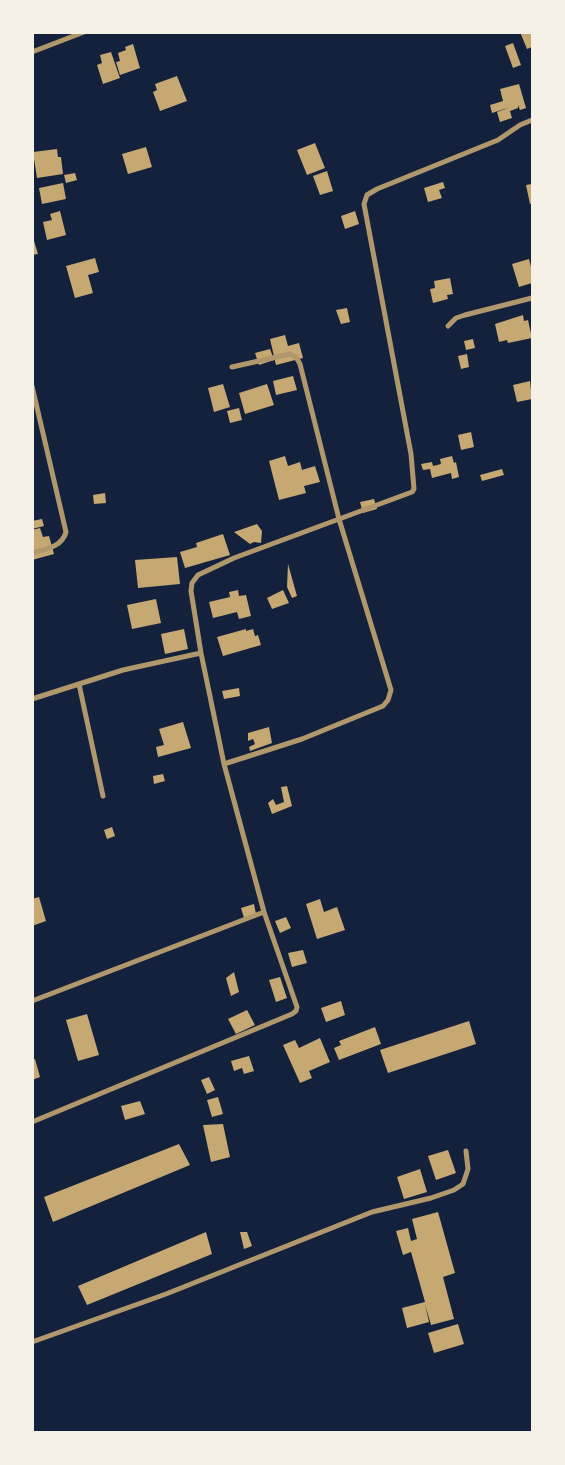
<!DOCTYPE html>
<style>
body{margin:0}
#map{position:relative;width:565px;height:1465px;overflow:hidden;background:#14213d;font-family:Montserrat,sans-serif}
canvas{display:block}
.frame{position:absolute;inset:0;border:34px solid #f6f1e7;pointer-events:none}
</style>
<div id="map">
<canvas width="565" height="1465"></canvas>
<div class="frame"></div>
</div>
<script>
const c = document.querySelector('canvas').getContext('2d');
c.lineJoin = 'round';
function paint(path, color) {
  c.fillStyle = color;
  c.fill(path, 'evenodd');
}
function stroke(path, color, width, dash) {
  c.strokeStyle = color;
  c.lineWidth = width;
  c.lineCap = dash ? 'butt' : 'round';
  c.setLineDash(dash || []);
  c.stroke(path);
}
paint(new Path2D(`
 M520,32H532V47L527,49Z
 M513,43L521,65L513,68L505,46Z
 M133,44L140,68L120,75L116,62L120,61L118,53L126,50L125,47Z
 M111,52L120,78L103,84L97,65L102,63L100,55Z
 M177,76L187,101L160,111L153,92L157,90L155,84Z
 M519,84L526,108L520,110L518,105V108L510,111L512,118L500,122L497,112L511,107L492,113L490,105L503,101L500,89Z
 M315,143L325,168L307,175L297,150Z
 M146,147L152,167L128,174L122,154Z
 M57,149L58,157H61L63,174L37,178L33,152Z
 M327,171L333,191L320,195L313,176Z
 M75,173L77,180L66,183L64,175Z
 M443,182L445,188L439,190L442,198L428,202L424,188Z
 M63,183L66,199L42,204L39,188Z
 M532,184V203L530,204L526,185Z
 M60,211L66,235L47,240L43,222L52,220L50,214Z
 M355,211L359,224L345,229L341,216Z
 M32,234L38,254L32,255Z
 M95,258L99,272L88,275L93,293L75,298L66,266Z
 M529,259L531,267L532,266V283L519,287L512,264Z
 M450,278L453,294L447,295L448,299L433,303L430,289L435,288L434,281Z
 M347,308L350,322L341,324L336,310Z
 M523,315L524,321L528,320L532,338L508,343L507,340L499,342L495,324Z
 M285,335L288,346L299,343L303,358L276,365L270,339Z
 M473,339L475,348L466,350L464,341Z
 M270,349L274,360L259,365L255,353Z
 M467,354L469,367L461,369L458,356Z
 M293,376L297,390L276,395L273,381Z
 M530,381L532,399L517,402L513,385Z
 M223,384L230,407L214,412L208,388Z
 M267,384L274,405L245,414L239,393Z
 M239,408L242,420L230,423L227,411Z
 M471,432L474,447L461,450L458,435Z
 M285,456L288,466L300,462L302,470L315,466L320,482L304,486L306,493L279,500L269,461Z
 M452,456L454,463L456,462L459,477L452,479L451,473L432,478L430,469L423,470L421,464L432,462L433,466L441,464L440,459Z
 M502,469L504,475L482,481L480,475Z
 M105,493L106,503L94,504L93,495Z
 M374,499L377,509L363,513L360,502Z
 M42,519L44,526L32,529V521Z
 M257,524L262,531L261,543L254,542L250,544L234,532Z
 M40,528L43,537L49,536L54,554L32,560V530Z
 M223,534L230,555L185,568L180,552L197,547L196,543Z
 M177,557L180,584L138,588L135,560Z
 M288,564L297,596L292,598L287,587Z
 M238,590L239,596L246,595L251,616L239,619L237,612L213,618L209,602L230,597L229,592Z
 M283,590L289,603L272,609L267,598Z
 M156,599L161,623L132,629L127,605Z
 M184,629L188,649L165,654L161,634Z
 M246,629V631L253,629L255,636L258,635L261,645L223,656L217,637Z
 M239,688L240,696L224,699L222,691Z
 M183,722L191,748L158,757L156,747L164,745L159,729Z
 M269,727L272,743L250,751L249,747L255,744L253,739L248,741V733Z
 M163,774L165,781L154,784L153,776Z
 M287,786L292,806L272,814L268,803L273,799L276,805L284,802L281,787Z
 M112,827L115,836L107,839L104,830Z
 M39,897L46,921L32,926V899Z
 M320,899L324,912L337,907L345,930L317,939L306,904Z
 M254,904L256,914L244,918L241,908Z
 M286,917L291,928L280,933L275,921Z
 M303,950L307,963L292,967L288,953Z
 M234,972L239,992L231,996L226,978Z
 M280,977L287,998L276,1002L269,980Z
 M341,1001L345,1015L326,1022L321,1008Z
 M247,1010L255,1025L236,1034L228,1019Z
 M87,1014L99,1055L78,1061L66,1020Z
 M469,1021L476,1044L388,1073L380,1050Z
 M375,1027L381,1044L339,1060L334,1048L341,1045L339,1041Z
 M320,1038L330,1062L309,1071L312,1078L300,1083L283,1045L295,1040L299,1048Z
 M249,1056L254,1071L244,1074L242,1068L234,1071L231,1061Z
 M35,1059L40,1077L32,1080V1060Z
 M209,1077L215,1090L207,1094L201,1080Z
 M218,1097L223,1114L212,1117L207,1100Z
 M140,1101L145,1114L125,1120L121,1106Z
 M223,1124L230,1157L211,1162L203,1125Z
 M179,1144L190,1165L53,1222L44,1197Z
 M448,1150L456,1173L436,1180L428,1156Z
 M420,1169L427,1192L404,1199L397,1177Z
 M438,1212L455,1273L443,1277L454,1319L431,1325L425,1304L429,1322L407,1328L402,1308L425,1302L411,1252L403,1255L396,1231L408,1228L411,1241L417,1239L412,1219Z
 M206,1232L212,1254L87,1305L78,1286Z
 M240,1232H247L252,1246L244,1249Z
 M458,1324L464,1344L434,1353L428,1333Z`), '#c6a872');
stroke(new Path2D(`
 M32,52L84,32
 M448,326L456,318L465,315L532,298
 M32,386L66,532C62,547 46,549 32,553
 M79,684L103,796
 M32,699L123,670L201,653
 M224,764L302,739L383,706L388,700L391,690L339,519L300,364L296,357L290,354L232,367
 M264,912L224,764L201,653L191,591L192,583L198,575L234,558L412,492L414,489L411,454L364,204L367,195L377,189L498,140L520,125L532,120
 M32,1001L264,912L297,1007L296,1011L292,1014L32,1122
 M32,1342L166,1294L372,1212L431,1198L454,1190L463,1184L468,1169L466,1151`), '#b1986c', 5);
</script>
